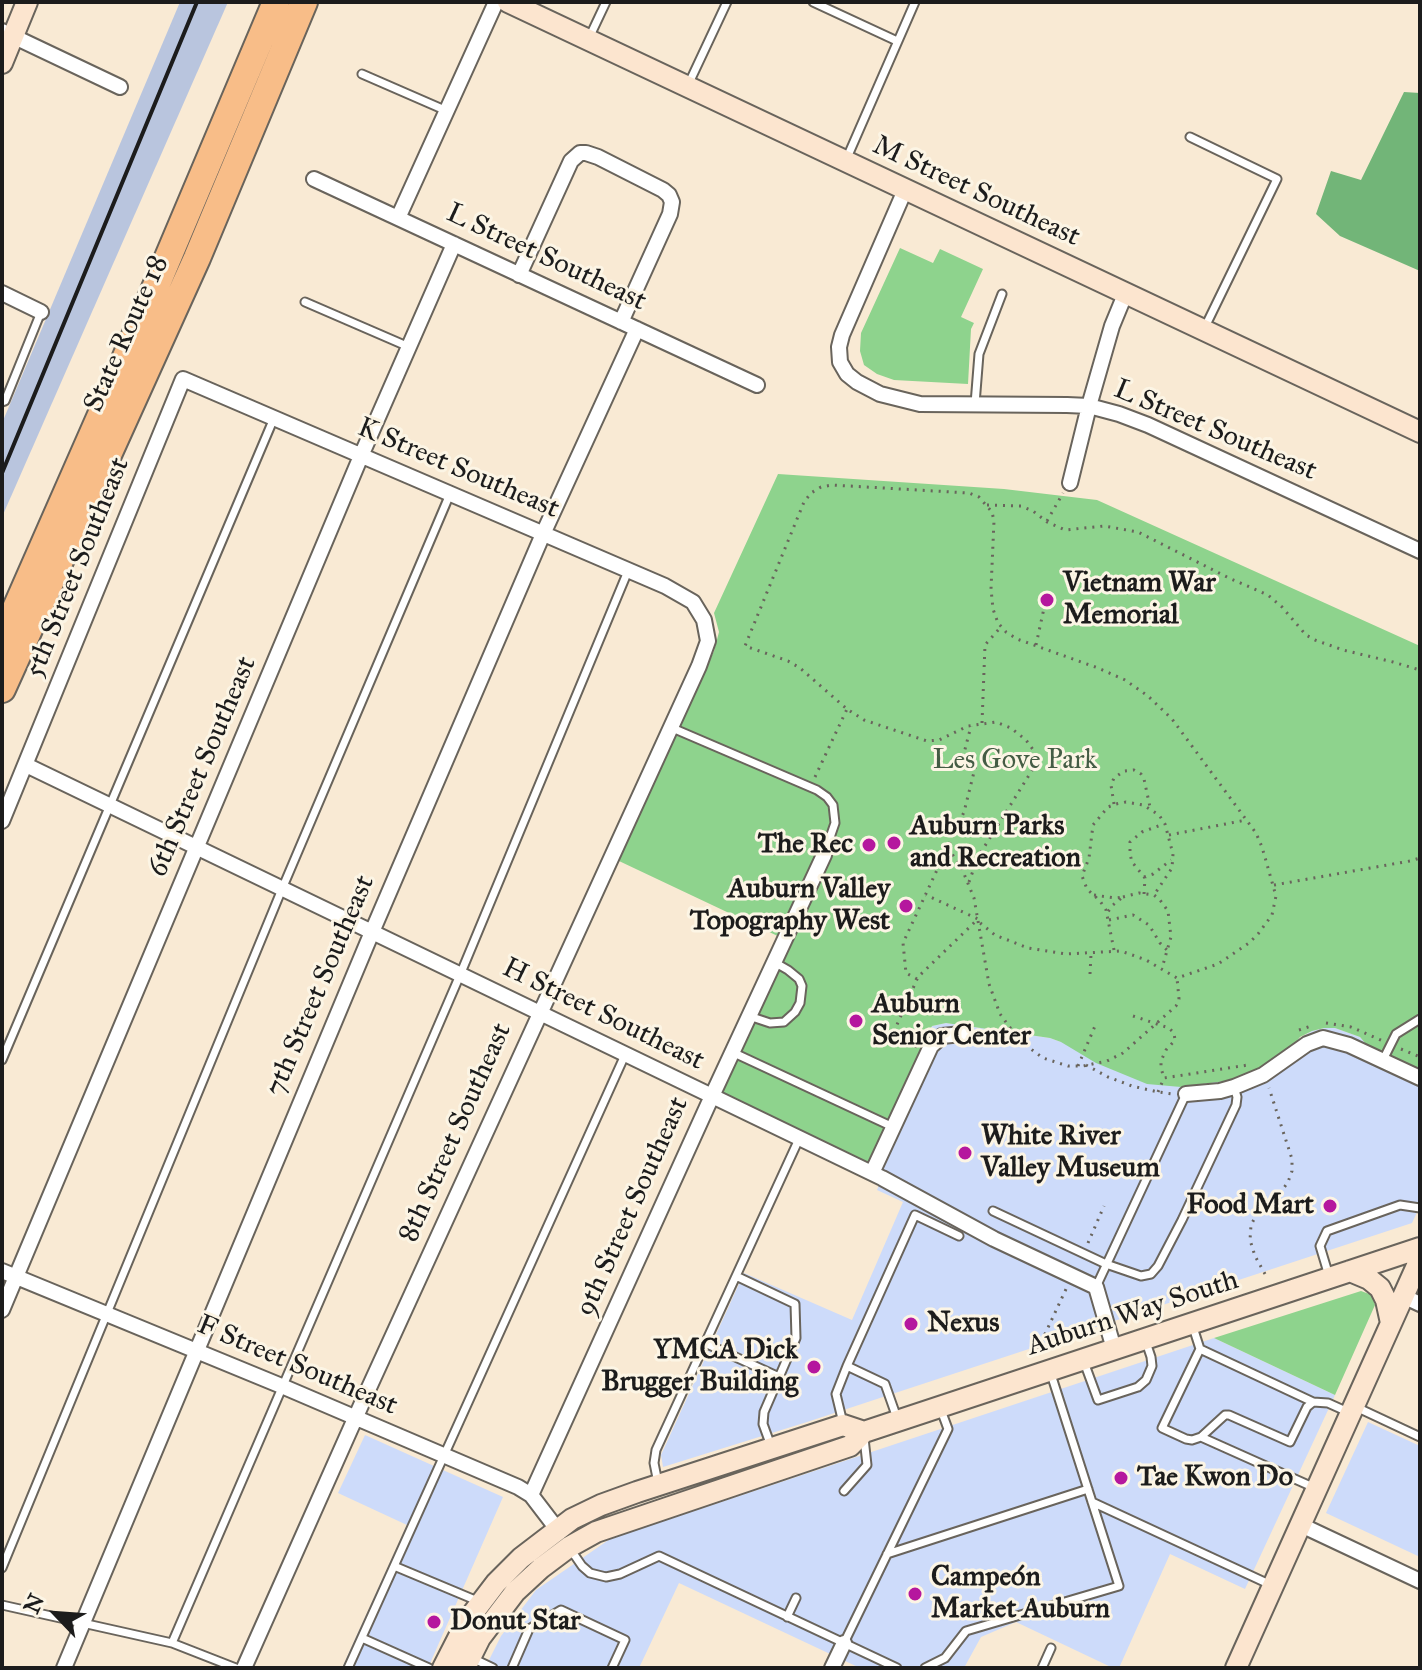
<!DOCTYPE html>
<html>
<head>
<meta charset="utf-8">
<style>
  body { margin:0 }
  #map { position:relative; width:1422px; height:1670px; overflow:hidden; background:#f9ead4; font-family:"IM FELL Great Primer",serif }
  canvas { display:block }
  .frame { position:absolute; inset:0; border:4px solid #1c1c1c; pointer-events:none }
  .north { position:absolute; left:16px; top:1574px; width:80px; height:80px; -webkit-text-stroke:6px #fcf5e5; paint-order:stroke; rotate:295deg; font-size:22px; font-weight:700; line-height:32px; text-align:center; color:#1c1c1c }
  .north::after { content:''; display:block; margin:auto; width:28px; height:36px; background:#1c1c1c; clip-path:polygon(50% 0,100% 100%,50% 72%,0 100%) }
</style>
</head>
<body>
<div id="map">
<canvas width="1422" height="1670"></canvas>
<div class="frame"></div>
<div class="north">N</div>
</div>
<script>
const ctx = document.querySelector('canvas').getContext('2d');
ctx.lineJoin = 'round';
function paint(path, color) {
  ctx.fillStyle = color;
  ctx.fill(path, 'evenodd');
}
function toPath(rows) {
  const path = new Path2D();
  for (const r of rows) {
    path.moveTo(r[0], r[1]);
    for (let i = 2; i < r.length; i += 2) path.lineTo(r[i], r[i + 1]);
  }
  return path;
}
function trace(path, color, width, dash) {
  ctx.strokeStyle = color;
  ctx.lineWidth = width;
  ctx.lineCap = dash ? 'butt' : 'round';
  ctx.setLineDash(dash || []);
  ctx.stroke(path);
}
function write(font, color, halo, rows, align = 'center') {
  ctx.font = font + ' "IM FELL Great Primer",serif';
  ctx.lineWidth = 6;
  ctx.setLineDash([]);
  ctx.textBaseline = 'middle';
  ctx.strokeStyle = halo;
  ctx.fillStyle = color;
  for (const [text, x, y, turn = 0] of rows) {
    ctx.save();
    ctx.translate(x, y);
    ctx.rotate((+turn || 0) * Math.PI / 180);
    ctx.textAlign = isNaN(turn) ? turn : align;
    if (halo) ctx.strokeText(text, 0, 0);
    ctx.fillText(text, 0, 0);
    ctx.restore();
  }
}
const built = toPath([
  [946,1023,1050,1038,1061,1042,1295,1041,1312,1031,1324,1028,1335,1028,1360,1037,1371,1050,1402,1064,1420,1068,1420,1206,1412,1223,807,1422,663,1467,661,1455,744,1273,852,1320,903,1202,877,1190,882,1178,864,1170,932,1026],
  [1214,1338,1335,1395,1245,1589,1170,1554,1119,1668,1113,1668,1016,1622,981,1637,964,1668,860,1668,679,1583,639,1668,485,1668,501,1636,536,1590,610,1539],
  [1368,1422,1420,1446,1420,1557,1326,1513],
  [365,1435,503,1497,428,1668,342,1668,407,1525,338,1493]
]);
const industrial = toPath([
  [180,2,228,2,2,517,2,423]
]);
const green = toPath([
  [900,248,933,263,940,249,983,269,961,317,974,323,971,329,968,384,894,380,877,374,864,365,860,351,861,333],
  [778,474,1004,489,1097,500,1420,646,1420,1068,1402,1064,1371,1050,1360,1037,1335,1028,1324,1028,1312,1031,1300,1037,1288,1052,1249,1075,1233,1080,1181,1087,1147,1084,1096,1063,1061,1042,1050,1038,946,1023,932,1026,864,1170,712,1096,784,939,619,861,714,651,719,632,714,613],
  [1361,1291,1372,1295,1375,1305,1335,1395,1214,1338]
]);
const forest = toPath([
  [1404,92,1420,93,1420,271,1340,236,1316,214,1331,171,1361,180]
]);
const path = toPath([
  [987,505,1021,506,1033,511,1047,522,1065,530,1104,526,1138,532,1229,578,1268,595,1282,607,1306,635,1315,640,1343,650,1393,662,1420,670],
  [1047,521,1063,493],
  [1036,645,1046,599],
  [982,723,985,645,1000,628],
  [963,757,971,726],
  [815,777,847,709],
  [1114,804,1111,785,1114,778,1124,771,1134,770,1141,774,1144,779,1150,807],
  [1169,835,1246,820],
  [948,848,962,869,974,898,989,984,1000,1014,1020,1041,1043,1058,1068,1066,1083,1066,1107,1061,1123,1053,1176,1006,1179,999,1177,978],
  [1144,877,1153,874,1171,860],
  [969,882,978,857,1036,764,1034,751,1026,740,1011,728,996,722,968,726,939,740,927,741,864,720,847,709,800,668,788,661,745,646,804,502,811,493,821,487,832,485,969,493,979,497,992,512,994,521,991,589,993,609,998,623,1006,632,1017,639,1098,668,1125,680,1148,696,1172,719,1256,833,1262,847,1276,896,1272,915,1258,934,1249,943,1218,964,1177,978,1146,960,1121,951,1066,954,1028,948,995,935,979,922],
  [1274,885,1410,861,1420,858],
  [1144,894,1145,878,1132,862,1130,854,1130,842,1142,832,1164,824],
  [1094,895,1115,898,1123,897,1113,905,1107,913],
  [1123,897,1139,893,1154,895,1160,900,1168,911,1171,937,1162,968],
  [1109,920,1133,915,1149,925,1160,943,1167,950],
  [1114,950,1106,910,1100,901,1087,889,1082,876,1089,858,1093,825,1108,807,1116,804,1126,802,1143,805,1159,815,1165,824,1173,854,1172,868,1154,895],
  [1090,974,1091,954],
  [917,979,906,973,903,943,964,812,976,764],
  [1133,1016,1169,1028,1174,1033,1175,1040,1166,1050,1161,1061,1161,1068,1164,1078],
  [1326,1023,1351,1027,1383,1041],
  [1299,1030,1314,1025],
  [977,1035,1018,1041],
  [917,1047,892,1036,918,977,978,919,926,895],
  [1401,1049,1420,1057],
  [1086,1065,1108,1077,1132,1086,1158,1092,1173,1094],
  [1078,1066,1095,1026],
  [1158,1092,1164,1078,1248,1065],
  [1088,1243,1104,1206],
  [1265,1274,1255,1256,1250,1240,1251,1225,1257,1214,1265,1204,1281,1192,1288,1182,1292,1171,1292,1159,1269,1088],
  [1038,1349,1067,1287]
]);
const lane = toPath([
  [813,2,897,41],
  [589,38,606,2],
  [362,74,447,111],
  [689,83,727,2],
  [1190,137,1277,179,1205,327],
  [846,160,915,2],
  [305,302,409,347],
  [2,402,5,401,41,312],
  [975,404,979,354,1002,294],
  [670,727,817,790,827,797,833,805,835,823,824,855],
  [749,1016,770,1023,784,1022,795,1012,800,1003,802,986,799,979,788,970,774,962],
  [732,1052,893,1127],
  [2,1060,274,418],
  [1383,1060,1396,1034,1420,1019],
  [993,1211,1106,1264,1141,1276,1151,1274,1158,1266,1182,1220,1236,1105,1237,1097,1234,1087],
  [736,1276,795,1304,796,1338,764,1412,763,1424,771,1446],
  [1329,1276,1320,1246,1327,1231,1400,1205,1420,1208],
  [1096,1287,1186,1094],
  [1192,1324,1200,1349,1162,1428,1186,1439,1192,1440,1201,1437,1315,1488],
  [705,1343,779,1377],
  [1200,1349,1313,1402,1328,1403,1348,1412],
  [1084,1362,1098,1400,1138,1387,1146,1380,1152,1366,1151,1357,1145,1339],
  [847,1366,885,1384,897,1418],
  [1356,1407,1420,1437],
  [843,1423,836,1394,847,1366,915,1215,959,1236],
  [1201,1437,1225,1415,1229,1415,1290,1442,1307,1407,1313,1402],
  [658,1483,654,1463,656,1450,799,1139],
  [844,1491,867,1465,864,1438],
  [1092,1502,1271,1585],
  [571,1550,582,1566,590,1573,606,1577,620,1574,659,1556,897,1668],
  [887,1554,1088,1489],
  [394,1566,480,1602],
  [2,1568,282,889,450,494],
  [2,1605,172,1643,236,1668],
  [787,1617,796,1598],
  [362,1638,429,1668],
  [172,1643,460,975,628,571],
  [844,1643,948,1429,941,1410],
  [472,1658,493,1668],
  [348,1668,625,1055],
  [512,1668,529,1629,561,1610,625,1640,612,1668],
  [925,1668,945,1658,966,1631,1119,1586,1050,1371],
  [1042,1668,1051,1648]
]);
const street = toPath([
  [2,31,120,87],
  [314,179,757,385],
  [905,190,842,335,839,347,840,362,847,374,857,382,880,394,920,404,1067,405,1089,406,1119,414,1148,425,1420,551],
  [398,218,496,2],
  [519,275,571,161,580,153,586,153,598,157,663,190,669,195,672,202,670,214,621,322],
  [2,293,41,312],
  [1070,483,1089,406,1112,326,1126,292],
  [26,765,882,1178,994,1239,1096,1287,1114,1349],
  [2,821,183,379,665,586,693,602,704,620,708,641,699,666,362,1403,244,1668],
  [1186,1094,1220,1091,1234,1087,1263,1075,1307,1044,1323,1038,1349,1045,1420,1078],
  [872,1173,931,1046,942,1036,962,1034],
  [2,1271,284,1387,518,1487,531,1495,557,1529],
  [1403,1296,1420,1304],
  [2,1310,361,456,454,244],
  [531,1495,712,1096,824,855],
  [1301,1525,1420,1581],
  [64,1668,372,932,543,534,637,329],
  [832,1668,844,1643]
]);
const secondary = toPath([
  [508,2,1420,432],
  [2,63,27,2],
  [1350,1271,1369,1279,1380,1288,1386,1300,1391,1323],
  [443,1668,467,1621,496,1583,521,1558,572,1519,601,1505,637,1492,843,1425,864,1432],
  [465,1668,480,1638,515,1592,541,1568,569,1547,596,1532,850,1446,864,1432,1420,1248],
  [1236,1668,1420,1259]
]);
const highway = toPath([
  [2,640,112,390,276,2],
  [2,689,197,258,304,2]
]);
const rail = toPath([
  [2,473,197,2]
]);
const markers = [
  [1047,600,8,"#b5179e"],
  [894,843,8,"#b5179e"],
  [869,845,8,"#b5179e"],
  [906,906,8,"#b5179e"],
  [856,1021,8,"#b5179e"],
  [965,1153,8,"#b5179e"],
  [1330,1206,8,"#b5179e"],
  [911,1324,8,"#b5179e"],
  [814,1367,8,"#b5179e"],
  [1121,1478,8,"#b5179e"],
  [915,1594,8,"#b5179e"],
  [434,1622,8,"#b5179e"]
];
const streetNames = [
  ["M Street Southeast",976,192,25],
  ["L Street Southeast",546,258,25],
  ["State Route 18",127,334,-66],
  ["L Street Southeast",1215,431,23],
  ["K Street Southeast",458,469,23],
  ["5th Street Southeast",78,568,-68],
  ["6th Street Southeast",203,767,-67],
  ["7th Street Southeast",321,986,-67],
  ["H Street Southeast",603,1015,26],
  ["8th Street Southeast",456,1133,-66],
  ["9th Street Southeast",633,1207,-66],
  ["Auburn Way South",1133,1314,-18],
  ["F Street Southeast",297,1366,23]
];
const poiNames = [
  ["Vietnam War",1063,584],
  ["Memorial",1063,616],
  ["Auburn Parks",910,827],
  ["and Recreation",910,859],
  ["The Rec",853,845,"right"],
  ["Auburn Valley",890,890,"right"],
  ["Topography West",890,922,"right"],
  ["Auburn",872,1005],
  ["Senior Center",872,1037],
  ["White River",981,1137],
  ["Valley Museum",981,1169],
  ["Food Mart",1314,1206,"right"],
  ["Nexus",927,1324],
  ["YMCA Dick",798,1351,"right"],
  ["Brugger Building",798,1383,"right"],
  ["Tae Kwon Do",1137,1478],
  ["Campeón",931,1578],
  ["Market Auburn",931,1610],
  ["Donut Star",450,1622]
];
const parkNames = [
  ["Les Gove Park",1015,761]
];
paint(built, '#cddbfa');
paint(industrial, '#b9c5de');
paint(green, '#8ed38d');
paint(forest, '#72b578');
trace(lane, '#69645c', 11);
trace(street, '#69645c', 18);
trace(secondary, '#69645c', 24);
trace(highway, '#69645c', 30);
trace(path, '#69645c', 3, [2, 6]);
trace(lane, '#fff', 7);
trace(street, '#fff', 14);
trace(secondary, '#fce5cf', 20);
trace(highway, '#f8bd88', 26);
trace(rail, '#1c1c1c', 4);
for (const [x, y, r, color] of markers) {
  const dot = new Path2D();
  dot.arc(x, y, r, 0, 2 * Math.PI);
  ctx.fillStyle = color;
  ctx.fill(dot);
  trace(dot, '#fcf5e5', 3);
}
write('28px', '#1c1c1c', '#fcf5e5', streetNames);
write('bold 28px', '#1c1c1c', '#fcf5e5', poiNames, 'left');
write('28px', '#445c44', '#fcf5e5', parkNames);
</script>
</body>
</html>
